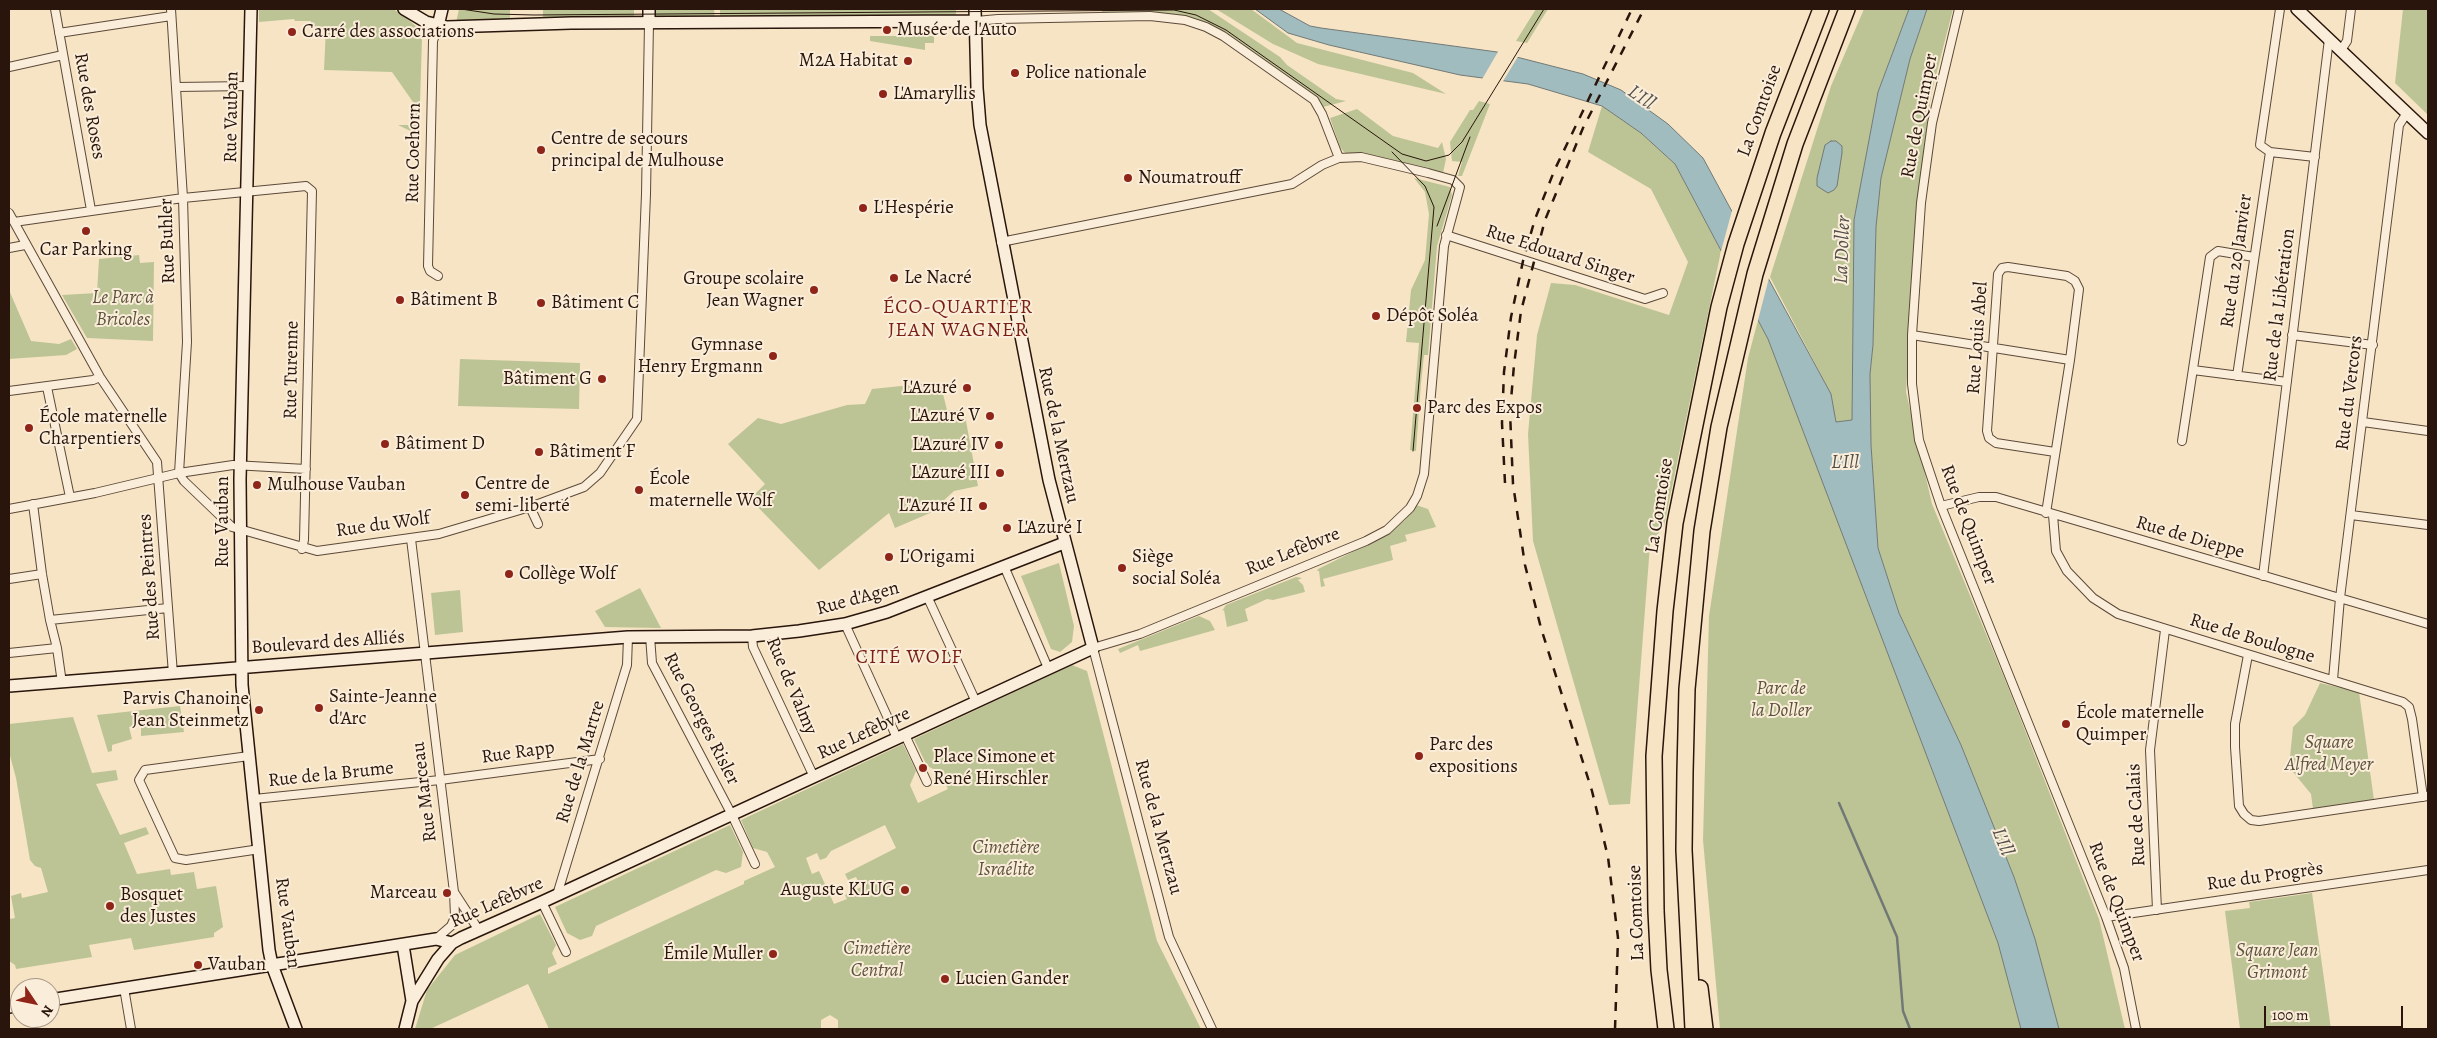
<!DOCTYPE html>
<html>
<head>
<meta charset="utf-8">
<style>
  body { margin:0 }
  #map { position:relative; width:2437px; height:1038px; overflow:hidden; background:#f7e4c4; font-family:Alegreya,serif }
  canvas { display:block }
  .frame { position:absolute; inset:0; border:10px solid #29150b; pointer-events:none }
  .north { position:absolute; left:10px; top:978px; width:50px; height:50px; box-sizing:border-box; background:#faedd9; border:1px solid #a69787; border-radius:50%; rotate:124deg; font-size:14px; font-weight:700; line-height:20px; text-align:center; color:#29150b }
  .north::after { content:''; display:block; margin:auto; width:18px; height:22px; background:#8f2418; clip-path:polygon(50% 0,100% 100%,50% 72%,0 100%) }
  .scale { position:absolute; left:2264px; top:1006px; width:139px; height:22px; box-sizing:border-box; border:2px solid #29150b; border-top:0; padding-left:6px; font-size:15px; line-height:18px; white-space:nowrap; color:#29150b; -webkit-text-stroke:4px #faedd9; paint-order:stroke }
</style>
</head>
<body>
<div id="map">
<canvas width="2437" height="1038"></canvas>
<div class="frame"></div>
<div class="north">N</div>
<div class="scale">100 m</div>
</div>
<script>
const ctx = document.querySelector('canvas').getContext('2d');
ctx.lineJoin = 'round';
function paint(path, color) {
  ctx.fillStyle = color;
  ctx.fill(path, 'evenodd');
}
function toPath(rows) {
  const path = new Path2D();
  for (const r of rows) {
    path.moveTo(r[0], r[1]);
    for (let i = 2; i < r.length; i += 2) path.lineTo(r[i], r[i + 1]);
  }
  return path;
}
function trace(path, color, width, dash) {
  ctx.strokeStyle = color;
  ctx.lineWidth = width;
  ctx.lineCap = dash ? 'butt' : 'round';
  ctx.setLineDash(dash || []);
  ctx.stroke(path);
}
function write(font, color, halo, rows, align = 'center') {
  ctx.font = font + ' Alegreya,serif';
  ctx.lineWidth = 4;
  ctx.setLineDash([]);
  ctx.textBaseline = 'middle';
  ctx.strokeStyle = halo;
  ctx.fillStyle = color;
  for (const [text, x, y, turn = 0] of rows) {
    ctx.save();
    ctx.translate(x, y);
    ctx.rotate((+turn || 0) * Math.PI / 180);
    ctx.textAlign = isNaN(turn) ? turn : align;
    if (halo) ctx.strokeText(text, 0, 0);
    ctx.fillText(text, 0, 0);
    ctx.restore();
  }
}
const green = toPath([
  [259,9,393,9,403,15,419,29,422,39,419,135,398,125,412,125,413,102,392,72,324,70,326,27,311,26,311,21,295,21,294,19,259,22],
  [459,9,510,9,510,22,456,23],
  [543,9,634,9,634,20,543,19],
  [655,9,714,9,715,19,655,18],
  [720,9,956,9,956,16,720,19],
  [1102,9,1208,9,1280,57,1287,65,1336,99,1346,101,1323,107,1315,97,1201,22,1102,15],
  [1216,9,1251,9,1297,43,1413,73,1446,94,1318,64,1273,44],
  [1536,9,1548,9,1527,43,1516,41],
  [1864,9,1909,9,1878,92,1854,220,1852,420,1836,422,1831,394,1770,277,1831,86],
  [1927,9,1953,9,1931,95,1918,200,1906,392,1932,504,2006,682,2099,919,2125,1029,2059,1029,2035,939,2014,877,1961,745,1899,613,1878,548,1871,445,1870,374,1873,345,1876,227,1881,178,1910,59],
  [2403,9,2428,9,2428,115,2395,83],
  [870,36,934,36,934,43,925,43,925,50,870,41],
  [1479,101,1490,104,1462,176,1458,176,1462,162,1452,161,1450,142,1470,110,1473,110],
  [1602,106,1641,133,1675,164,1721,251,1664,526,1650,545,1630,804,1609,805,1533,541,1528,434,1537,335,1551,283,1575,285,1669,315,1688,262,1651,189,1588,152],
  [1357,109,1393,136,1438,148,1442,142,1446,159,1443,173,1362,153,1347,154,1344,152,1340,147,1330,118],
  [1414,178,1450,187,1452,195,1437,246,1428,355,1424,355,1421,383,1416,451,1410,450,1419,343,1406,342,1411,290,1425,260,1429,214,1425,192],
  [139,255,140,263,154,262,153,341,87,338,62,295,97,293,99,259],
  [9,290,31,341,59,344,71,339,77,349,66,355,9,359],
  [1758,320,1768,339,1998,943,2021,1029,1720,1029,1703,840,1709,616,1748,358],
  [460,359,580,363,579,409,458,406],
  [940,382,947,410,964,410,978,486,954,491,930,513,895,528,889,513,819,570,750,499,765,484,728,444,758,418,781,424,847,405,865,404,872,389],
  [1416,505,1428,509,1436,527,1405,535,1407,541,1390,546,1393,560,1323,579,1325,586,1321,587,1319,571,1317,571,1318,569,1387,535,1405,520],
  [1059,563,1074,626,1072,642,1060,652,1051,649,1021,576],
  [1296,577,1302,578,1298,580,1303,585,1305,592,1273,600,1267,599,1245,609,1248,621,1227,627,1224,610,1222,611,1226,605],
  [640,588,661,628,605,627,595,611],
  [460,590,463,632,435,635,431,593],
  [1199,616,1210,621,1215,630,1140,651,1138,645,1120,653,1118,649],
  [1072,665,1087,671,1157,941,1201,1029,838,1029,838,1020,830,1015,821,1020,821,1029,549,1029,528,984,430,1029,415,1029,427,990,455,955,540,914,556,945,552,953,557,964,548,968,548,974,744,884,744,881,775,867,767,852,753,848,741,820,903,744,916,771,910,785,918,803,948,789,940,772,927,766,914,739],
  [885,825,896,848,845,874,848,880,856,877,861,887,845,895,847,899,834,904,819,871,812,874,806,858,817,853,820,860,826,858,831,851],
  [2320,683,2359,692,2374,800,2313,809,2311,794,2289,767,2293,727,2305,715],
  [180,706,184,732,141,736,141,725,129,727,132,739,112,745,112,751,108,752,97,715],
  [73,717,92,773,116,770,118,780,96,784,120,835,146,827,149,834,124,843,137,874,170,869,171,875,194,872,197,889,216,886,223,927,214,933,214,937,134,950,131,938,89,945,92,957,16,969,15,965,9,961,9,919,15,918,11,896,21,893,22,898,48,892,41,868,35,866,30,860,16,778,9,752,9,724],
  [730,825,743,852,741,867,726,873,716,870,596,926,592,936,580,940,567,933,555,907],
  [2312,893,2331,1029,2240,1029,2225,911,2250,908,2249,902]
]);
const water = toPath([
  [1255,9,1279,9,1310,26,1321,28,1497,52,1583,74,1621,90,1668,124,1703,158,1831,394,1836,422,1852,420,1854,220,1878,92,1909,9,1927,9,1910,59,1881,178,1876,227,1873,345,1870,374,1871,445,1878,548,1899,613,1961,745,2014,877,2035,939,2059,1029,2021,1029,1998,943,1768,339,1675,164,1641,133,1602,106,1528,84,1460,75,1329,45,1288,33,1255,9],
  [1831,141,1836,141,1842,146,1842,153,1837,186,1834,190,1828,193,1817,186,1817,178,1825,145,1831,141]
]);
const pier = toPath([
  [1499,50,1519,55,1502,83,1481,81],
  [1733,207,1770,274,1757,324,1720,255]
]);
const stream = toPath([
  [1839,803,1897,937,1903,1011,1910,1029]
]);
const street = toPath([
  [55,9,91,210],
  [171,9,183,198,187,342,179,473,184,481,232,527,317,551,439,534,530,507,584,487,600,473,637,419,646,194,649,23],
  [1959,9,1932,123,1921,203,1912,335,1912,384,1919,440,1941,506,2106,917,2124,968,2136,1029],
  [976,21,998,19,1150,16,1185,20,1206,27,1223,36,1314,100,1322,114,1339,158],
  [438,26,433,41,428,266,430,271,438,276],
  [59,33,171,16],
  [2341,50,2347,41,2351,9],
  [9,67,63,55],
  [176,87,250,86],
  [2270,152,2315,157],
  [9,213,100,377,157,462,173,674],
  [14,222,183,198,306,186,312,191,304,540,302,549],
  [1446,235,1645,299,1663,293],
  [1001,242,1292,184,1322,165,1339,158,1361,157,1428,173,1453,180,1460,187,1444,246,1424,474,1417,496,1410,508,1387,530,1366,541,1140,634,1093,648,1169,937,1212,1029],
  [9,248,25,245],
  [1912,335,2070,360,2046,513],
  [2292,335,2373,345],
  [2193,370,2287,382],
  [2237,376,2270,152,2260,145,2280,9],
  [47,387,70,497],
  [9,391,93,380,100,377],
  [2363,422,2428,431],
  [2182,441,2210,257,2218,251,2254,257],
  [2055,452,1996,443,1989,438,1987,431,1998,274,2002,268,2008,267,2067,276,2075,281,2079,289,2070,360],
  [33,504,42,574,50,620,57,648,62,683],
  [1941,506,1979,497,1996,497,2428,624],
  [530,507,538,524],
  [9,509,95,493,179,473,233,465,306,469],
  [2053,515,2056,551,2067,571,2093,598,2118,614,2403,702,2409,707,2412,719,2423,797],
  [2351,515,2428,525],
  [411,539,454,892,455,917,451,926,436,939],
  [1004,566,1048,668],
  [2263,576,2329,39],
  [9,579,42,574],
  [927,596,976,702],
  [50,620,168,608],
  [845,624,897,738],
  [650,636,652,663,732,815,755,864],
  [752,636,753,647,814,777],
  [9,653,57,648],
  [2248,655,2235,724,2235,747,2239,806,2244,814,2251,820,2259,821,2428,796],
  [2333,680,2340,598,2399,125,2407,113],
  [905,735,927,782],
  [249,756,145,770,139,780,175,858,186,860,260,849],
  [254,799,440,780,600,759],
  [454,892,478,929],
  [557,895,627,665,628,637],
  [542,902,566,952],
  [2157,910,2150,750,2165,630],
  [2106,917,2428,870],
  [124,988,131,1029]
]);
const secondary = toPath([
  [251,9,240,479,242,685,269,950,272,965,296,1029],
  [404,9,426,22,447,27,571,23,976,21],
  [649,9,649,23],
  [2297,9,2428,133],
  [438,26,442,9],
  [9,686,628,637,752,636,799,631,845,624,887,612,1064,543],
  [403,945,412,1001],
  [50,1000,436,939,452,943],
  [9,1007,20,1005],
  [405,1029,412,1001,438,959,452,943,461,938,542,902,1093,648,1049,480,980,125,977,88,975,9]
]);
const highway = toPath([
  [1700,988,1705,1029],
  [1666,1029,1659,970,1656,911,1654,756,1665,611,1675,523,1719,307,1736,244,1773,133,1821,9],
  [1693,1029,1684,850,1685,772,1687,689,1702,531,1719,427,1755,274,1795,144,1847,9]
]);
const tram = toPath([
  [461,9,494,14,534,15,1174,10,1196,15,1226,30,1402,154,1426,161,1449,155,1462,142,1544,9],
  [1392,152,1425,186,1434,207,1413,451],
  [1437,226,1470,137]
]);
const rail = toPath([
  [1505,483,1502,423,1504,372,1511,317,1523,261,1535,219,1555,169,1632,9],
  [1615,1029,1618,938,1608,857,1592,791,1541,628,1525,565,1513,484,1510,412,1514,365,1521,311,1545,220,1583,128,1644,9]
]);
const markers = [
  [887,30,5,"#8f2418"],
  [292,32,5,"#8f2418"],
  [908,61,5,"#8f2418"],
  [1015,73,5,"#8f2418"],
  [883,94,5,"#8f2418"],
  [541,150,5,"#8f2418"],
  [1128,178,5,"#8f2418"],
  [863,208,5,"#8f2418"],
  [86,231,5,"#8f2418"],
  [894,278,5,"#8f2418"],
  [814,290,5,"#8f2418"],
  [400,300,5,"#8f2418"],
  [541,303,5,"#8f2418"],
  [1376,316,5,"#8f2418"],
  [773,356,5,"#8f2418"],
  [602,379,5,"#8f2418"],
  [967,388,5,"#8f2418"],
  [1417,408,5,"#8f2418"],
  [990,416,5,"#8f2418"],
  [29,428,5,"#8f2418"],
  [385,444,5,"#8f2418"],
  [999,445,5,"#8f2418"],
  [539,452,5,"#8f2418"],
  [1000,473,5,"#8f2418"],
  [257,485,5,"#8f2418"],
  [639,490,5,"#8f2418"],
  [465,495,5,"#8f2418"],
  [983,506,5,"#8f2418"],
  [1007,528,5,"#8f2418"],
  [889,557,5,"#8f2418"],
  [1122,568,5,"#8f2418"],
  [509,574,5,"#8f2418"],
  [319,708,5,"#8f2418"],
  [259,710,5,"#8f2418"],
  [2066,724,5,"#8f2418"],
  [1419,756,5,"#8f2418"],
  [923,768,5,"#8f2418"],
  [905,890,5,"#8f2418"],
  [447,893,5,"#8f2418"],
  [110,906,5,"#8f2418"],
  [773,954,5,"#8f2418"],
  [198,965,5,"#8f2418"],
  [945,979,5,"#8f2418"]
];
const poiNames = [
  ["Musée de l'Auto",897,30],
  ["Carré des associations",302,32],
  ["M2A Habitat",898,61,"right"],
  ["Police nationale",1025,73],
  ["L'Amaryllis",893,94],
  ["Centre de secours",551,139],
  ["principal de Mulhouse",551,161],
  ["Noumatrouff",1138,178],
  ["L'Hespérie",873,208],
  ["Car Parking",86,250,"center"],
  ["Le Nacré",904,278],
  ["Groupe scolaire",804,279,"right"],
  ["Jean Wagner",804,301,"right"],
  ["Bâtiment B",410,300],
  ["Bâtiment C",551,303],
  ["Dépôt Soléa",1386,316],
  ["Gymnase",763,345,"right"],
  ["Henry Ergmann",763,367,"right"],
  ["Bâtiment G",592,379,"right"],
  ["L'Azuré",957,388,"right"],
  ["Parc des Expos",1427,408],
  ["L'Azuré V",980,416,"right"],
  ["École maternelle",39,417],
  ["Charpentiers",39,439],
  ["Bâtiment D",395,444],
  ["L'Azuré IV",989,445,"right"],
  ["Bâtiment F",549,452],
  ["L'Azuré III",990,473,"right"],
  ["École",649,479],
  ["maternelle Wolf",649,501],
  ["Centre de",475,484],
  ["semi-liberté",475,506],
  ["Mulhouse Vauban",267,485],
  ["L\"Azuré II",973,506,"right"],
  ["L'Azuré I",1017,528],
  ["L'Origami",899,557],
  ["Siège",1132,557],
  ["social Soléa",1132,579],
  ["Collège Wolf",519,574],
  ["Sainte-Jeanne",329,697],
  ["d'Arc",329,719],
  ["Parvis Chanoine",249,699,"right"],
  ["Jean Steinmetz",249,721,"right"],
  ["École maternelle",2076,713],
  ["Quimper",2076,735],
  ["Parc des",1429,745],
  ["expositions",1429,767],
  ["Place Simone et",933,757],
  ["René Hirschler",933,779],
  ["Auguste KLUG",895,890,"right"],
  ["Marceau",437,893,"right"],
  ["Bosquet",120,895],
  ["des Justes",120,917],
  ["Émile Muller",763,954,"right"],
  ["Vauban",208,965],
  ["Lucien Gander",955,979]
];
const streetNames = [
  ["Rue des Roses",89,106,80],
  ["La Comtoise",1760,111,-70],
  ["Rue de Quimper",1920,116,-79],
  ["Rue Vauban",232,117,-89],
  ["Rue Coehorn",414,153,-89],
  ["Rue Buhler",168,241,-92],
  ["Rue Edouard Singer",1560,255,18],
  ["Rue du 20 Janvier",2237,261,-82],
  ["Rue de la Libération",2280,305,-83],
  ["Rue Louis Abel",1978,338,-86],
  ["Rue Turenne",292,370,-89],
  ["Rue du Vercors",2350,393,-83],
  ["Rue de la Mertzau",1058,435,78],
  ["La Comtoise",1660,506,-81],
  ["Rue Vauban",223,522,-90],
  ["Rue du Wolf",383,525,-8],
  ["Rue de Quimper",1968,525,69],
  ["Rue de Dieppe",2190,538,16],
  ["Rue Lefèbvre",1293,552,-22],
  ["Rue des Peintres",150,577,-94],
  ["Rue d'Agen",858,599,-15],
  ["Rue de Boulogne",2252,639,17],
  ["Boulevard des Alliés",328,643,-4],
  ["Rue de Valmy",791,686,67],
  ["Rue Georges Risler",701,719,63],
  ["Rue Lefèbvre",864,734,-25],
  ["Rue Rapp",518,753,-8],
  ["Rue de la Martre",581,762,-73],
  ["Rue de la Brume",331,775,-6],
  ["Rue Marceau",425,792,-97],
  ["Rue de Calais",2137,815,-93],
  ["Rue de la Mertzau",1158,827,75],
  ["Rue du Progrès",2265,877,-8],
  ["Rue de Quimper",2116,902,69],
  ["Rue Lefèbvre",497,903,-24],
  ["La Comtoise",1637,913,-92],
  ["Rue Vauban",287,923,82]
];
const parkNames = [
  ["Le Parc à",123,298],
  ["Bricoles",123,320],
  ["Parc de",1781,689],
  ["la Doller",1781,711],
  ["Square",2329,743],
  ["Alfred Meyer",2329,765],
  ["Cimetière",1006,848],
  ["Israélite",1006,870],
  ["Cimetière",877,949],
  ["Central",877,971],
  ["Square Jean",2277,951],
  ["Grimont",2277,973]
];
const waterNames = [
  ["L'Ill",1641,98,35],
  ["La Doller",1843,250,-88],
  ["L'Ill",1845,463],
  ["L'Ill",2002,842,68]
];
const neighbourhoodNames = [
  ["ÉCO-QUARTIER",958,308],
  ["JEAN WAGNER",958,331],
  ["CITÉ WOLF",909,658]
];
paint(green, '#bcc495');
paint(water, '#a1bcbe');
trace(water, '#717976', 1);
paint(pier, '#f7e4c4');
trace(stream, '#717976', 2.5);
trace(street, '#5c4939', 10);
trace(secondary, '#29150b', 14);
trace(highway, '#29150b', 18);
trace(street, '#faedd9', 8);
trace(secondary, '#faedd9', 11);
trace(highway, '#f7e4c4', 15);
trace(tram, '#29150b', 1);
trace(rail, '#29150b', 2.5, [9, 9]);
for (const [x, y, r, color] of markers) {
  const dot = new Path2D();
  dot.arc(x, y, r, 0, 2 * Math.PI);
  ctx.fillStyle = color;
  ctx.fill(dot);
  trace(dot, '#faedd9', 2);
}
write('19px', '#29150b', '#faedd9', poiNames, 'left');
write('19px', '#29150b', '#faedd9', streetNames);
write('italic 19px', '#5c523b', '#faedd9', parkNames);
write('italic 20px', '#534f4a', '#faedd9', waterNames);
ctx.letterSpacing = '1px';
write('20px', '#7a1f14', '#faedd9', neighbourhoodNames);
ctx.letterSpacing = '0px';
</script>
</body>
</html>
